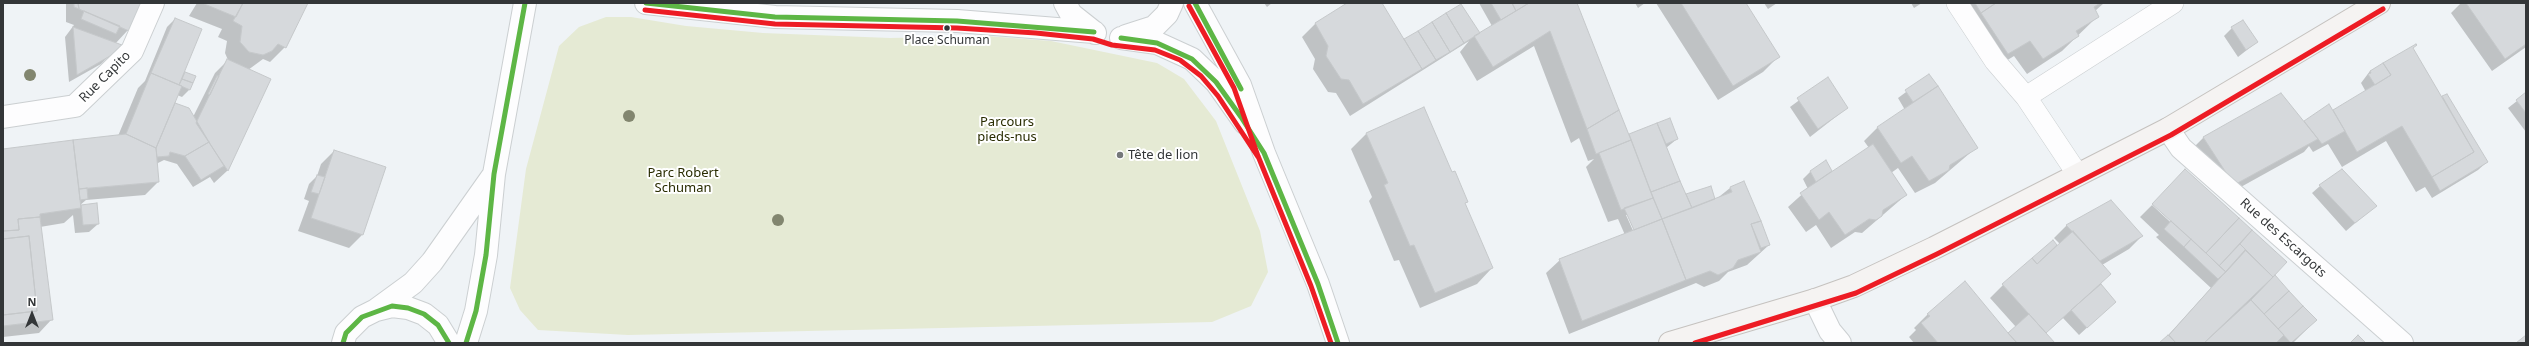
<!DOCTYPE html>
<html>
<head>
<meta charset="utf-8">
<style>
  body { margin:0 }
  #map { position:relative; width:2529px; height:346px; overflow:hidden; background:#eff3f6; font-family:"Noto Sans",sans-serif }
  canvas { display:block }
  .frame { position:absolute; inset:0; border:4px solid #333638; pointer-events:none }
  .north { position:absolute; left:12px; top:294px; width:40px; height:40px; -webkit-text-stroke:3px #fff; paint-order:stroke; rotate:0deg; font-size:11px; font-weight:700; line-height:16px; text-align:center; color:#333638 }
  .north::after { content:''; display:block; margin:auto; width:14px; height:18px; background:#333638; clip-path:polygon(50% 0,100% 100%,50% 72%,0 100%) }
</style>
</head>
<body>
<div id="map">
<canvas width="2529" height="346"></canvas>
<div class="frame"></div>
<div class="north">N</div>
</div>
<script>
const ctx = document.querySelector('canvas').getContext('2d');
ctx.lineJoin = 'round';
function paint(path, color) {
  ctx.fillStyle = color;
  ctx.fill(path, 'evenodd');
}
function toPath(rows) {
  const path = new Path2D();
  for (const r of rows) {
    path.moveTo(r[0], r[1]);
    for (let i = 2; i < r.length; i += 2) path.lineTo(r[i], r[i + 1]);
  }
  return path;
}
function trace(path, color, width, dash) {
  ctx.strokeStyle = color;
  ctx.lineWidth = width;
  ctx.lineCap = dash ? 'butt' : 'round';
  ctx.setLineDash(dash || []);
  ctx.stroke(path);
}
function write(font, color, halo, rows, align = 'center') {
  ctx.font = font + ' "Noto Sans",sans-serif';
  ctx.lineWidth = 4;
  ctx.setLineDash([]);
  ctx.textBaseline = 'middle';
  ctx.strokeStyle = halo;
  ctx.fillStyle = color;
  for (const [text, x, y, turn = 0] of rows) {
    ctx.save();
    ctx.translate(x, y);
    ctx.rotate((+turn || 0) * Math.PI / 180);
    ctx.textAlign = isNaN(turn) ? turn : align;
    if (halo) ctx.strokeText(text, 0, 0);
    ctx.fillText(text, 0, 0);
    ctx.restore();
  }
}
const green = toPath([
  [606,17,631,17,686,26,763,33,890,38,986,36,1051,41,1157,63,1184,79,1216,121,1260,231,1268,272,1251,306,1212,322,628,335,538,330,520,310,510,288,526,169,559,46,579,27]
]);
const shadow = toPath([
  [66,3,140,3,128,30,115,44,112,53,101,64,69,82,65,37,74,25,66,22],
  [197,3,307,3,285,47,270,62,263,59,248,70,269,80,227,171,214,183,210,177,193,187,177,164,164,160,156,164,158,182,145,195,86,200,79,206,96,204,98,224,89,232,75,233,73,215,64,223,40,227,52,319,39,333,3,337,3,150,118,136,138,88,145,81,167,27,175,19,183,73,194,77,190,89,182,97,177,95,172,107,175,104,193,117,215,73,228,60,225,53,227,41,218,37,222,29,189,16],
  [1264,3,1272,3,1267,7],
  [1349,3,1382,3,1403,41,1461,6,1475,36,1492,26,1479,3,1576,3,1628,136,1657,124,1677,139,1666,148,1686,195,1710,187,1715,200,1730,188,1769,245,1747,265,1728,272,1719,281,1704,287,1696,283,1569,334,1546,273,1560,260,1625,235,1618,219,1608,222,1586,167,1594,159,1588,161,1579,138,1571,143,1534,46,1477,81,1460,52,1469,41,1350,116,1336,93,1328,92,1313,69,1315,59,1302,37,1315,24],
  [1626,215,1629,215,1637,234,1635,235],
  [1635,3,1645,3,1638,8],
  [1656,3,1745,3,1778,57,1763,72,1718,100],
  [1764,3,1777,3,1768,9],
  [1911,3,1922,3,1914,8],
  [1949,3,2104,3,2095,11,2098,16,2062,51,2027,74,2014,56,1993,69],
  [2461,3,2526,3,2526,47,2492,71,2451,13],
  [2232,28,2257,42,2238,57,2224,36],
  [2412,48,2442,98,2446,95,2487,162,2478,170,2432,198,2425,187,2416,192,2386,141,2342,167,2328,144,2313,152,2309,146,2304,152,2221,198,2190,151,2203,138,2281,94,2303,123,2329,106,2333,112,2366,92,2361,83,2370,71],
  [1929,75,1977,147,1935,183,1915,193,1898,168,1891,173,1906,195,1862,233,1855,232,1831,248,1816,225,1806,232,1788,207,1808,189,1803,179,1811,171,1831,171,1826,176,1869,148,1864,141,1878,127,1905,110,1898,98],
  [1828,79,1847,108,1810,137,1790,107],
  [2526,94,2526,132,2508,108],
  [1366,134,1464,203,1492,268,1477,284,1420,308,1399,260,1394,261,1369,201,1372,197,1351,149],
  [334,151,384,168,362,235,349,248,298,231,309,201,304,199,309,184,317,176,321,164],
  [2185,170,2285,262,2273,275,2316,320,2293,343,2161,343,2211,288,2156,237,2159,235,2140,217,2152,205,2208,257],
  [2320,186,2375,206,2346,231,2312,193],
  [2067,225,2142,236,2129,249,2102,265,2100,284,2115,302,2079,335,2063,318,2045,333,2054,343,1914,343,1909,337,1916,330,1914,328,1928,314,1965,283,2008,334,2016,327,1990,298,2003,285,2060,244,2054,238]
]);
const building = toPath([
  [74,3,78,3,79,9,74,7,74,3],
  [78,3,141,3,129,31,79,9,78,3],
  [202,3,243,3,236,17,202,3],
  [243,3,308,3,286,48,278,44,272,51,263,55,249,52,240,42,242,26,233,21,243,3],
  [1347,3,1382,3,1422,69,1363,104,1349,80,1341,79,1326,56,1328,46,1315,23,1347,3],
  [1491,3,1512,3,1516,11,1501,20,1491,3],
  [1512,3,1529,3,1516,11,1512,3],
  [1529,3,1577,3,1619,110,1587,129,1550,31,1493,67,1474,36,1529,3],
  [1681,3,1746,3,1780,57,1733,86,1681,3],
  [1975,3,1996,3,1981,13,1975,3],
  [1996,3,2100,3,2094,7,2099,17,2076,31,2079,36,2043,59,2030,41,2008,54,1981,13,1996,3],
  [2466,3,2526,3,2526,44,2505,59,2466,3],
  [1461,4,1480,33,1464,43,1446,13,1461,4],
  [84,11,120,26,116,34,81,19,84,11],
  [1446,13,1464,43,1450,52,1432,22,1446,13],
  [175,18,202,29,179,85,151,73,175,18],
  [2243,20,2258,42,2246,50,2231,27,2243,20],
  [1432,22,1450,52,1436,60,1418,31,1432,22],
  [73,27,122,45,110,56,77,75,73,27],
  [1418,31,1436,60,1422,69,1404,39,1418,31],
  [2416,44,2417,45,2413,48,2474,152,2432,177,2402,126,2357,152,2333,110,2391,75,2383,63,2416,44],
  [227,59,271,79,228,171,196,123,227,59],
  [2383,63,2391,75,2375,85,2368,74,2371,73,2370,71,2383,63],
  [185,72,196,76,193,83,182,79,185,72],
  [151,73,182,86,156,148,126,134,151,73],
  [1929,74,1938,86,1913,102,1905,90,1929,74],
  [217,76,219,76,210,95,208,94,217,76],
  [1828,77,1848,108,1818,129,1797,98,1828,77],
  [182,79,193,83,190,90,179,85,182,79],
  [1938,86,1978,148,1950,165,1949,170,1929,181,1912,156,1901,163,1877,127,1938,86],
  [2526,92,2526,113,2516,100,2526,92],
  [2281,93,2318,139,2234,185,2203,137,2281,93],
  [2447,94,2488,162,2440,191,2432,177,2474,152,2442,96,2447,94],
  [175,103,189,108,209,142,185,156,170,152,169,156,157,157,156,148,175,103],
  [2329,104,2345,131,2322,144,2304,121,2329,104],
  [1424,107,1452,172,1455,171,1468,202,1465,203,1493,268,1435,293,1414,245,1410,246,1384,185,1388,183,1366,133,1424,107],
  [1619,110,1631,140,1596,154,1587,129,1619,110],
  [1670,118,1678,139,1666,144,1657,123,1670,118],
  [1657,123,1680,181,1651,192,1629,134,1657,123],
  [126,134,156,148,159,182,79,189,73,140,126,134],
  [73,140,81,208,40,214,40,217,18,219,19,230,3,231,3,149,73,140],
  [1631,140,1653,198,1621,210,1599,153,1631,140],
  [209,142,224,166,201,180,185,156,209,142],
  [1873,144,1907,195,1883,210,1882,216,1876,220,1869,219,1845,235,1829,212,1819,220,1800,193,1873,144],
  [334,150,386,167,363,235,311,218,334,150],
  [1826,160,1832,171,1816,182,1810,171,1826,160],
  [2185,169,2239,218,2206,253,2152,204,2185,169],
  [2342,169,2377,206,2355,223,2319,185,2342,169],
  [317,175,325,177,319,194,311,192,317,175],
  [1680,181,1692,208,1662,219,1651,192,1680,181],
  [1744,181,1761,221,1751,224,1761,252,1738,260,1733,268,1718,275,1710,271,1686,280,1662,219,1732,192,1730,187,1744,181],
  [1711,186,1715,199,1692,208,1686,194,1711,186],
  [87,188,88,199,80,200,79,189,87,188],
  [1653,198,1662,219,1634,230,1624,208,1653,198],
  [2111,200,2143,236,2100,261,2066,225,2111,200],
  [97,203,99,224,83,225,81,205,97,203],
  [40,217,53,320,3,326,3,315,37,311,29,236,3,239,3,231,19,230,18,219,40,217],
  [2239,218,2252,230,2219,266,2206,253,2239,218],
  [1662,219,1686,280,1582,321,1559,259,1662,219],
  [1761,221,1770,245,1761,248,1751,224,1761,221],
  [2171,221,2191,239,2184,247,2164,229,2171,221],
  [2252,230,2287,262,2273,277,2240,244,2252,230],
  [2073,231,2111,274,2046,333,2002,284,2032,258,2037,264,2073,231],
  [29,236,37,311,3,315,3,239,29,236],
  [2191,239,2226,272,2218,279,2184,247,2191,239],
  [2053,240,2057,245,2037,264,2032,258,2053,240],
  [2240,244,2246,250,2226,272,2219,266,2240,244],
  [2245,250,2273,277,2204,343,2176,343,2169,335,2245,250],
  [2275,275,2289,291,2264,314,2251,300,2275,275],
  [1965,281,2008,333,2017,343,1938,343,1921,323,1930,316,1927,314,1965,281],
  [2101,284,2116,302,2087,328,2071,310,2101,284],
  [2289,291,2303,306,2278,329,2264,314,2289,291],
  [2251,300,2284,335,2276,343,2204,343,2251,300],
  [2303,306,2317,320,2291,343,2278,329,2303,306],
  [2029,314,2046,333,2055,343,2017,343,2008,333,2029,314],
  [2168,335,2176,343,2159,343,2168,335],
  [2358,335,2366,343,2350,343,2358,335],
  [2526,335,2526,343,2516,343,2526,335]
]);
const service = toPath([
  [1957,3,1995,61,2026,97,2078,175],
  [2026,97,2173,3]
]);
const minor = toPath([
  [3,117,75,106,132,51,153,3],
  [2168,129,2181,148,2402,343],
  [1815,300,1830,331,1840,343],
  [376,310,413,283,432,262,492,177],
  [343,343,346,333,362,317,376,310,392,306,408,308,424,314,438,325,449,343],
  [466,343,476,311,486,255,494,174,525,3]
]);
const tertiary = toPath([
  [646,3,775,17,957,21,1094,32],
  [1065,3,1071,14,1095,33],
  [1195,3,1240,85,1264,153,1318,284,1338,343],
  [1126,36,1154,27,1167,14,1172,3],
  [1121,38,1157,43,1192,59,1216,82,1245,123]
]);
const primary = toPath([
  [1670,343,1815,300,1854,286,1934,248,2168,129,2379,3]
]);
const bus1 = toPath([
  [646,3,775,17,957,21,1094,32],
  [1195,3,1241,89],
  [1121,38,1157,43,1192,59,1216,82,1241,117,1264,153,1318,284,1338,343],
  [343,343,346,333,362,317,392,306,408,308,424,314,438,325,449,343],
  [466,343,476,311,486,255,494,174,525,3]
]);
const bus2 = toPath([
  [1189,6,1234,88,1258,156,1311,286,1331,343],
  [645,10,775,24,957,28,1036,33,1093,39,1112,45,1155,50,1180,60,1201,76,1218,96,1258,157],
  [1695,343,1856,293,1937,254,2171,135,2383,9]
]);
const trees = [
  [30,75],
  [629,116],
  [778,220]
];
const markers = [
  [947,28,3.5,"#333638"],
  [1120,155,4,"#75787a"]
];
const busNames = [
  ["Place Schuman",947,41]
];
const streetNames = [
  ["Rue Capito",105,77,-45],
  ["Rue des Escargots",2283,238,42]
];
const parkNames = [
  ["Parcours",1007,122],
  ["pieds-nus",1007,137],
  ["Parc Robert",683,173],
  ["Schuman",683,188]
];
const poiNames = [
  ["Tête de lion",1128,155]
];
paint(green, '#e5ead4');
paint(shadow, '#0003');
paint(building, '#d6d9dc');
trace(building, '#c5c8ca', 1);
trace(service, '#cbcfd1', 22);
trace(minor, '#cbcfd1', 24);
trace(tertiary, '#cbcfd1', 24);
trace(primary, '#c5c2bf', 24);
trace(service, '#fdfdfe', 21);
trace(minor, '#fdfdfe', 22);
trace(tertiary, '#fdfdfe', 22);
trace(primary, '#f5f3f2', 22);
trace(bus1, '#5db645', 5);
trace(bus2, '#ed1c24', 5);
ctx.fillStyle = '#82866f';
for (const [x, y] of trees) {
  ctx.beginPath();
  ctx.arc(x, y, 6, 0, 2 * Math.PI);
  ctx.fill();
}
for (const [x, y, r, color] of markers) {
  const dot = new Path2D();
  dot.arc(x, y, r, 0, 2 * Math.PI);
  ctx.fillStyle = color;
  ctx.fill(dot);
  trace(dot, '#fff', 1.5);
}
write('12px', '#333638', '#fff', busNames);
write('13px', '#333638', '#fff', streetNames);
write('13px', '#292c00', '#fff', parkNames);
write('13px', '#333638', '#fff', poiNames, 'left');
</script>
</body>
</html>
